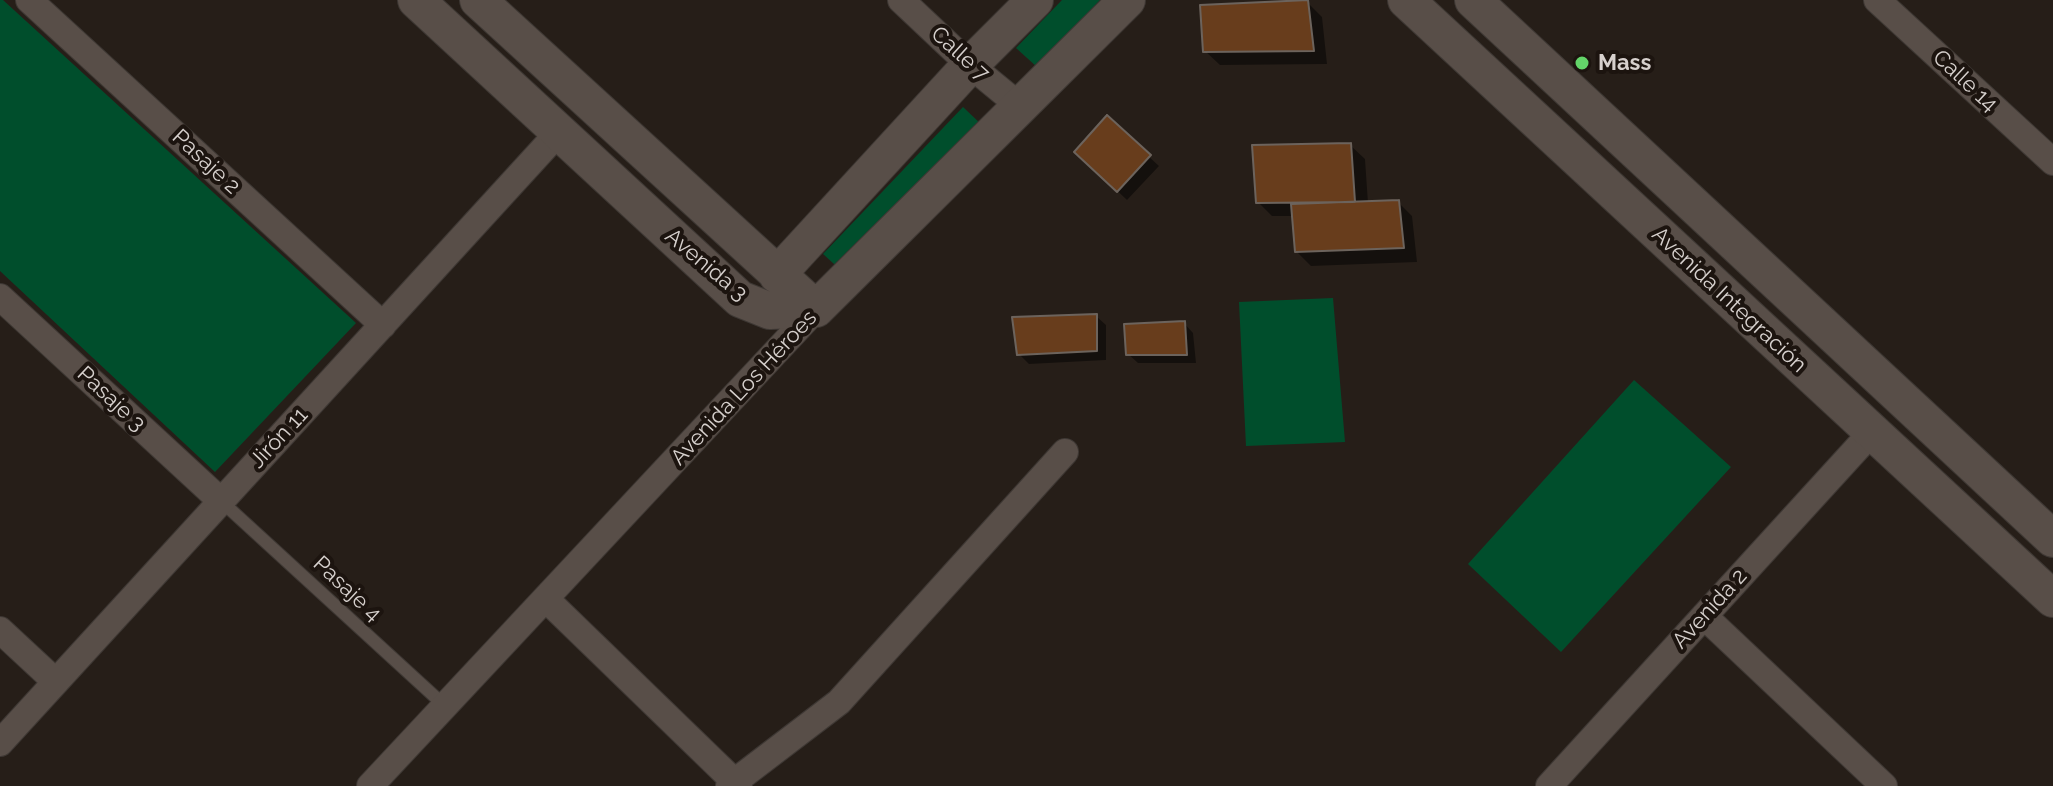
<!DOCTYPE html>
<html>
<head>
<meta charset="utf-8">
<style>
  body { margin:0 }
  canvas { display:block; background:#261e18 }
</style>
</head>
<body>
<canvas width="2053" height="786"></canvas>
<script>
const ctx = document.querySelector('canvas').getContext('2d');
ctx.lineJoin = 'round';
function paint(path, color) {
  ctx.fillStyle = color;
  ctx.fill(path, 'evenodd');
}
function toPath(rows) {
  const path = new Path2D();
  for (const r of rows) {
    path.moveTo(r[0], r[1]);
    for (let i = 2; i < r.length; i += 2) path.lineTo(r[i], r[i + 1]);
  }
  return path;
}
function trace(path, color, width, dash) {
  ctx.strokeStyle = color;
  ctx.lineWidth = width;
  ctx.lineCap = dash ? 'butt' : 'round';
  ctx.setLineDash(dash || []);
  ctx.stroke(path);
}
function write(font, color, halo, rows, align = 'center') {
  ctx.font = font + ' Raleway,sans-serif';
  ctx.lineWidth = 8;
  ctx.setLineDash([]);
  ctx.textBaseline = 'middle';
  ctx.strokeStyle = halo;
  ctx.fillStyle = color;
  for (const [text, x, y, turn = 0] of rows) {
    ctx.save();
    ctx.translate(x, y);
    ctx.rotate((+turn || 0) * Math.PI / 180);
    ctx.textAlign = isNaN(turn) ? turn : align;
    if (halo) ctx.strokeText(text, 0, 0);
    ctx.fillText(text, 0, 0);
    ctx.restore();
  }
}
const green = toPath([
  [0,0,3,0,356,323,215,472,0,271],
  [1062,0,1100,0,1037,67,1016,48],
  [963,107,983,126,844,273,823,254],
  [1333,298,1345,442,1246,446,1239,302],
  [1634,380,1731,467,1561,652,1468,564]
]);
const shadow = toPath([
  [1307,2,1322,17,1327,64,1220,65,1205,51],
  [1107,118,1159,166,1127,200,1076,152],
  [1350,145,1365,159,1368,203,1398,202,1412,216,1417,262,1311,266,1297,252,1294,216,1272,216,1258,202],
  [1096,316,1106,325,1106,360,1029,364,1019,354],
  [1184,323,1193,333,1196,363,1138,363,1128,354]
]);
const building = toPath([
  [1308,0,1314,51,1203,52,1200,5,1308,0],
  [1107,115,1151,155,1117,192,1074,152,1107,115],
  [1351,143,1355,202,1256,203,1252,145,1351,143],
  [1399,200,1404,248,1295,252,1291,204,1399,200],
  [1097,314,1097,351,1017,355,1012,317,1097,314],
  [1185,321,1187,355,1126,355,1124,324,1185,321]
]);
const service = toPath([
  [221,501,445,706]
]);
const minor = toPath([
  [29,0,383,325],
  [901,0,970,65,1021,107],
  [1877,0,2053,162],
  [0,297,221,501],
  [547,600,739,786],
  [1704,616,1884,786],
  [0,630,56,682],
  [0,743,558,133],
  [370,786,816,309],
  [729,786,839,702,1065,452],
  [1549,786,1872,432]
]);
const secondary = toPath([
  [416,0,740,299,770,311,816,309],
  [478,0,816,309],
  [1406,0,2053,599],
  [1473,0,2053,539],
  [777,275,970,65,1035,0],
  [816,309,1127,0]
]);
const markers = [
  [1582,63,8,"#63d469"]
];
const streetNames = [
  ["Calle 7",960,54,42],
  ["Calle 14",1965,81,43],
  ["Pasaje 2",206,162,43],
  ["Avenida 3",706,265,40],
  ["Avenida Integración",1729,300,43],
  ["Avenida Los Héroes",744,388,-47],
  ["Pasaje 3",111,399,43],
  ["Jirón 11",279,438,-47],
  ["Pasaje 4",347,589,43],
  ["Avenida 2",1710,609,-48]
];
const poiNames = [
  ["Mass",1598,63]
];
paint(green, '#004e2c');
paint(shadow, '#0007');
paint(building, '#683d1c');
trace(building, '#6c635c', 2);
trace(service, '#3e3834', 14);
trace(minor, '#3e3834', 28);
trace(secondary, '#3e3834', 38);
trace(service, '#584e48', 12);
trace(minor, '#584e48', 26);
trace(secondary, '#584e48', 36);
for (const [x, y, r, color] of markers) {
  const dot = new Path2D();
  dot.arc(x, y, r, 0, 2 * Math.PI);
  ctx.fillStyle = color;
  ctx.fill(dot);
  trace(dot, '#1c140f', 3);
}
write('22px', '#d6d0cd', '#1c140f', streetNames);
write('bold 22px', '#d6d0cd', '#1c140f', poiNames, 'left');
</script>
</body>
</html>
